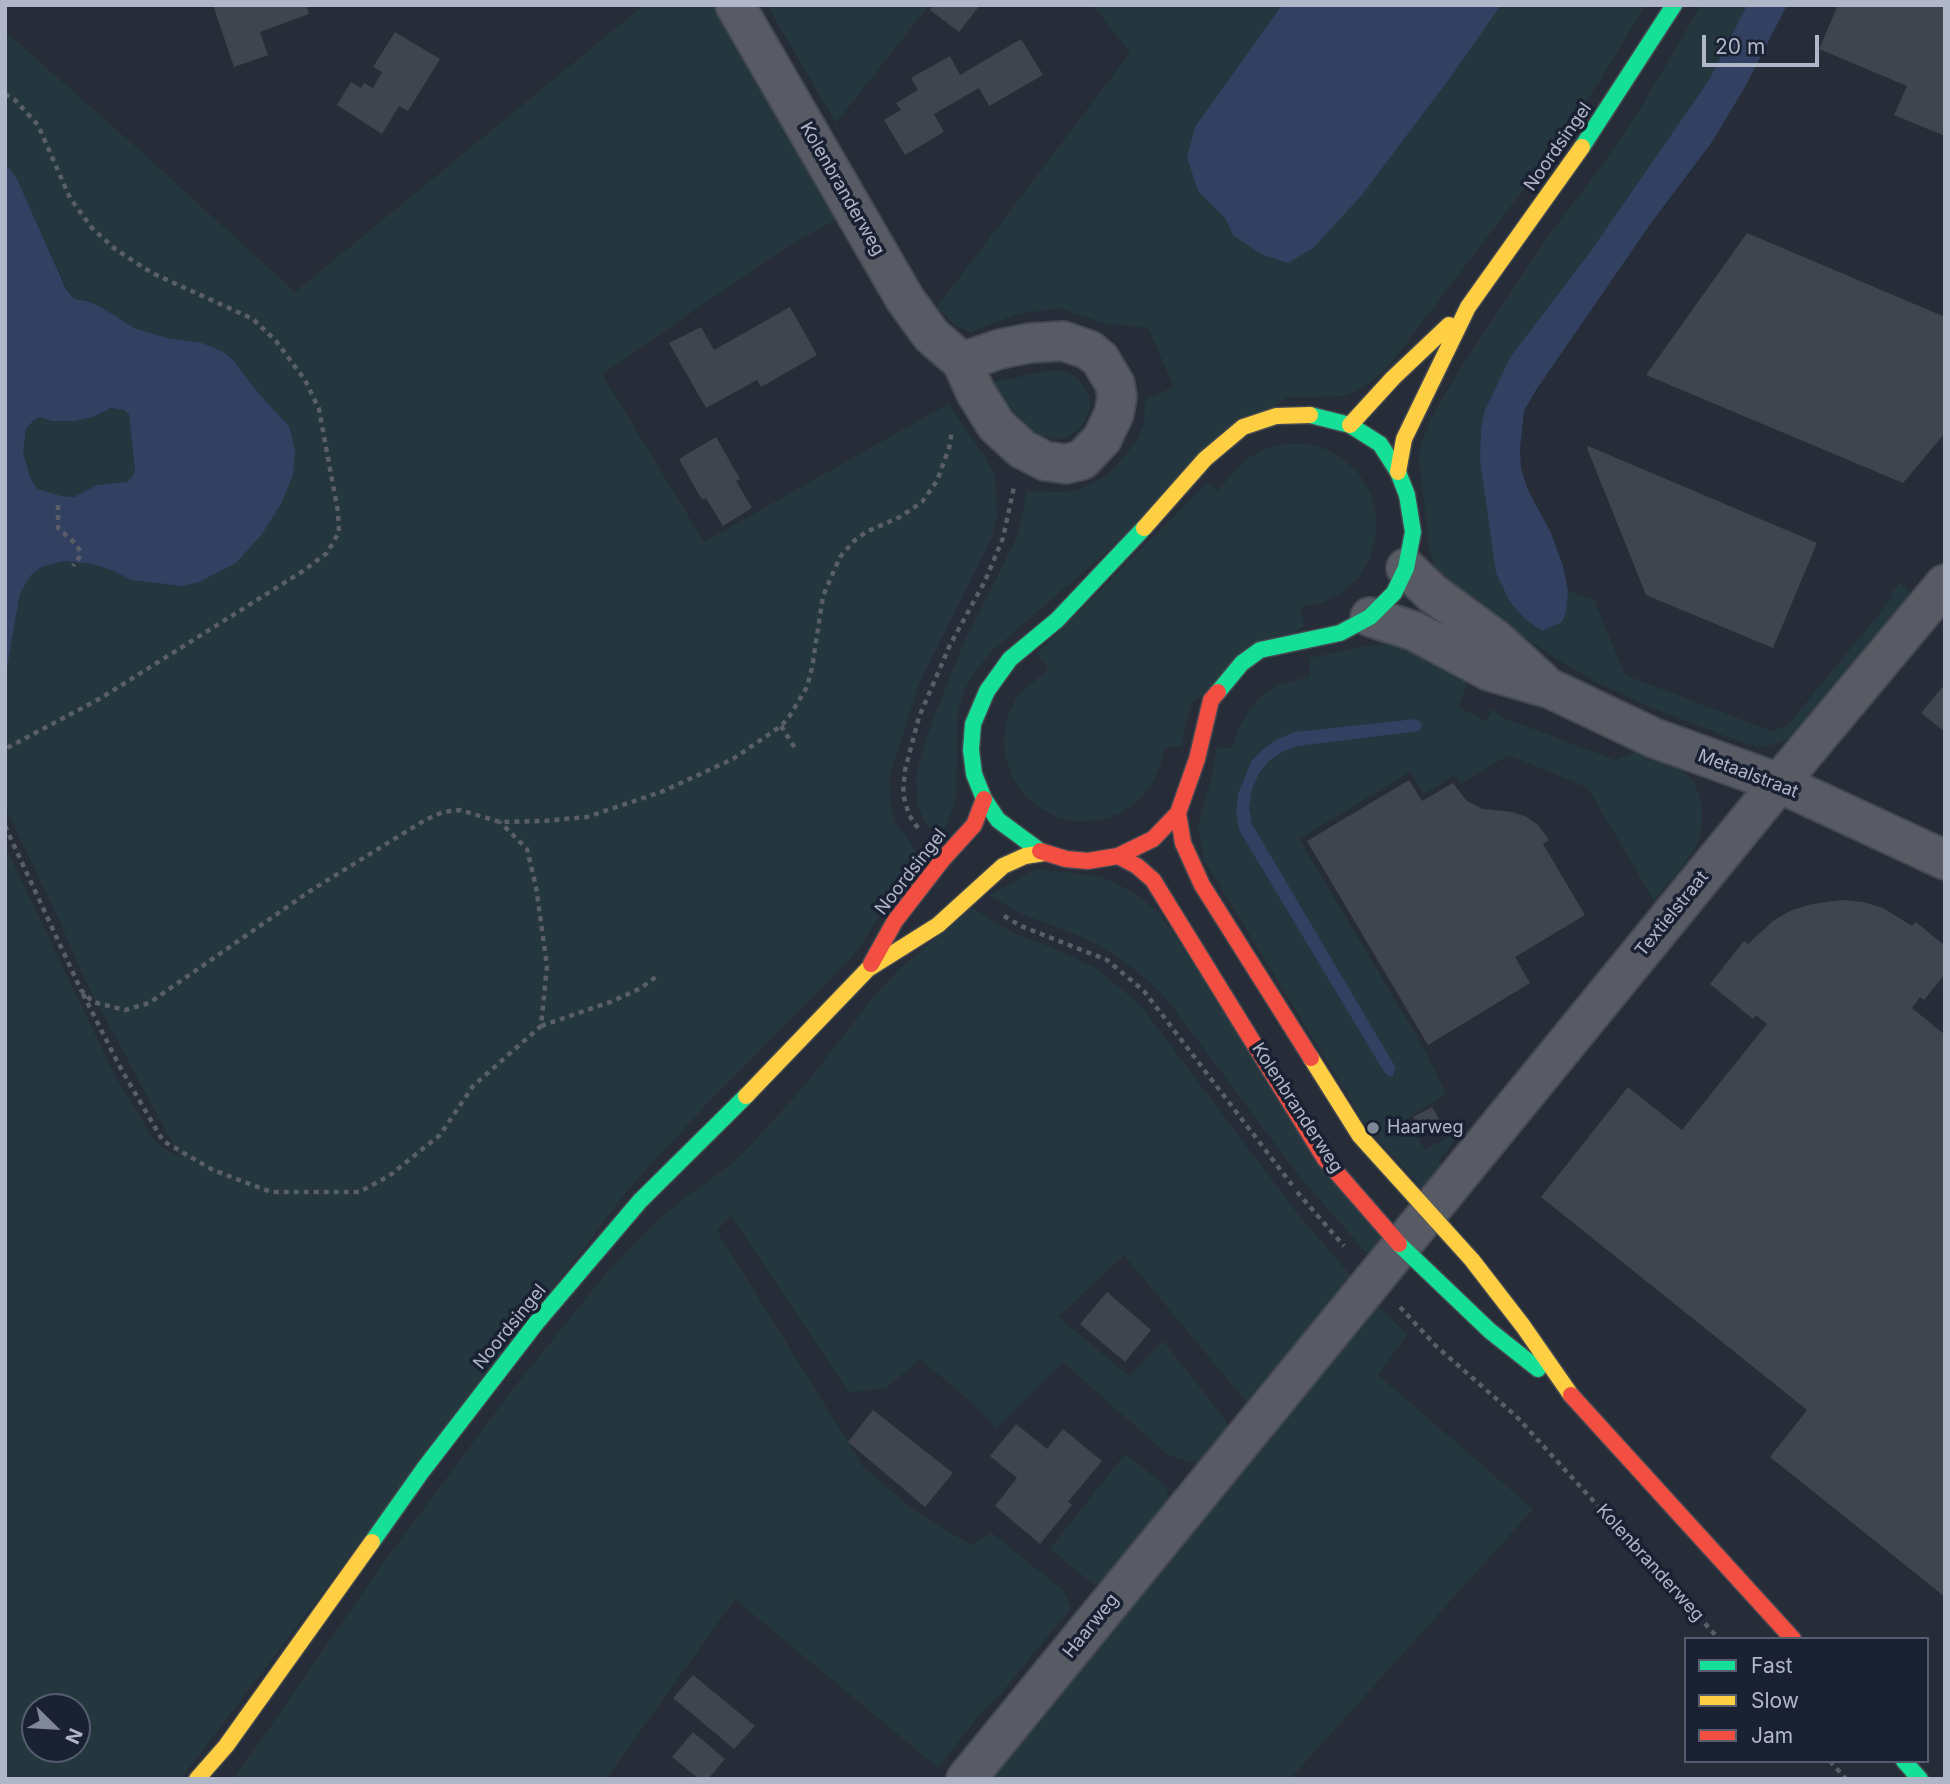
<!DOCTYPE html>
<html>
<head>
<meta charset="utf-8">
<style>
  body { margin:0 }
  #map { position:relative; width:1950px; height:1784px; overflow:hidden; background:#272d38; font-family:Inter,sans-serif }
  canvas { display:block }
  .frame { position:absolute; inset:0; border:7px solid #b0b7c9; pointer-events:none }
  .legend { position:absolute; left:1684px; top:1637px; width:245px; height:126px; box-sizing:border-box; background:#1a2132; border:2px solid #565d6e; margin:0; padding:9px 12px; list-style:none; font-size:21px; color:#b0b7c9 }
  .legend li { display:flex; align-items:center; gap:14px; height:35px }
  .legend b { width:35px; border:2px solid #565d6e }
  .north { position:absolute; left:21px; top:1693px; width:70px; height:70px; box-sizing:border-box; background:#1a2132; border:2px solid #565d6e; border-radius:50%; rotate:114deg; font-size:19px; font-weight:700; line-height:28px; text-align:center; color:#b0b7c9 }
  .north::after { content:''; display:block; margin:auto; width:24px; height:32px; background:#808796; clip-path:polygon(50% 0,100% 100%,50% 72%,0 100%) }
  .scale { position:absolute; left:1702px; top:35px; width:117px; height:32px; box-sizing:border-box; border:4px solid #b0b7c9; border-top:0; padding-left:9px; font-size:21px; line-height:24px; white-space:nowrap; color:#b0b7c9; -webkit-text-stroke:5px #1a2132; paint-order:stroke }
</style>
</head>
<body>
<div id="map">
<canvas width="1950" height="1784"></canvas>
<div class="frame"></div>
<ul class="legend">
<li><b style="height:9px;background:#16e098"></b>Fast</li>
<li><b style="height:9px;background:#ffcf43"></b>Slow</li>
<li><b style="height:9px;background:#f24e42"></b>Jam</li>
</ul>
<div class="north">N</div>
<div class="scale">20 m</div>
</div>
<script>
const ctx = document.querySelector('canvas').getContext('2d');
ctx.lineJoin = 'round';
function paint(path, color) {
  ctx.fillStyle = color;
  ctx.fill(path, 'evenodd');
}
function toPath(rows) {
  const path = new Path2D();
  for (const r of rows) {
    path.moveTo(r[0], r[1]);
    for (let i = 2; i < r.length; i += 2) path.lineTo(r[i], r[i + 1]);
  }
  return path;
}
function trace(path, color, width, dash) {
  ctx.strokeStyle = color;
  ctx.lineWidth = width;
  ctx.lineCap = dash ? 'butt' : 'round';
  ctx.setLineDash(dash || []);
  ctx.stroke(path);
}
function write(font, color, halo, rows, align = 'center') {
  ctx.font = font + ' Inter,sans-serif';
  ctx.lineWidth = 7;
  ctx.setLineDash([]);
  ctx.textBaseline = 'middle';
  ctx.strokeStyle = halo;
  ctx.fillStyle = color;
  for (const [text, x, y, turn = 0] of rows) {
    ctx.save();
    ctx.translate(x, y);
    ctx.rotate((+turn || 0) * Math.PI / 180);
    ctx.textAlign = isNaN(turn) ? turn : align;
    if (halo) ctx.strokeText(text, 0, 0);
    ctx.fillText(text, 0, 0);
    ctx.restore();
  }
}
const green = toPath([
  [644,5,713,5,835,220,785,248,602,374,704,542,948,404,986,458,995,477,997,518,991,539,919,683,889,779,890,802,894,821,921,857,904,876,861,946,846,963,707,1104,630,1187,181,1779,5,1779,5,846,114,1074,155,1142,181,1159,88,986,55,911,5,807,5,679,20,593,31,575,42,567,64,561,93,564,114,571,131,580,181,586,289,425,259,394,234,361,222,351,202,343,167,338,134,328,87,301,74,299,70,295,17,179,5,163,5,31,136,147,295,292],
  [35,1707,77,1707,77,1749,35,1749],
  [767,5,929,5,836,123],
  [1093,5,1282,5,1195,127,1198,191,1225,218,1233,235,1361,196,1450,78,1501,5,1645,5,1601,79,1549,156,1388,367,1366,386,1345,396,1285,398,992,651,976,670,964,691,958,711,956,796,947,825,940,838,937,838,925,822,918,806,916,778,919,764,932,722,964,642,1016,539,1023,515,1026,491,1062,492,1078,490,1109,474,1136,442,1144,423,1145,400,1174,387,1148,328,1106,324,1060,308,1017,314,972,332,956,327,937,307,1130,53],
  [1701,5,1747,5,1709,80,1588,255,1511,356,1496,573,1510,602,1525,619,1566,612,1568,591,1594,600,1625,675,1771,731,1787,726,1892,598,1892,592,1900,583,1911,593,1793,737,1773,745,1758,746,1744,743,1650,707,1600,684,1555,658,1454,590,1436,568,1430,553,1419,459,1420,447,1431,418,1460,369,1551,232,1595,175,1636,116],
  [1051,370,1064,371,1075,376,1083,385,1089,396,1090,408,1085,421,1077,431,1065,438,1052,439,1039,435,1029,427,991,386,994,382],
  [111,408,124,410,129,414,135,471,133,476,127,482,97,485,74,497,61,496,37,490,30,477,23,452,26,429,33,421,40,416,52,421,75,421,93,417],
  [1285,444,1306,444,1326,449,1344,460,1359,474,1370,492,1376,514,1376,536,1370,558,1359,577,1343,592,1323,602,1301,607,1304,626,1192,702,1185,724,1182,746,1165,748,1160,767,1151,786,1137,802,1119,814,1100,820,1078,822,1058,817,1040,808,1024,795,1012,777,1005,757,1004,736,1008,716,1017,696,1049,669,1037,654,1207,483,1217,491,1246,459,1265,449],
  [1399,644,1469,681,1458,707,1486,721,1493,708,1499,716,1615,760,1642,749,1673,762,1693,781,1699,794,1702,808,1702,825,1698,843,1689,858,1654,901,1588,788,1509,755,1460,784,1455,775,1424,794,1410,772,1299,839,1426,1052,1446,1094,1407,1119,1425,1150,1456,1133,1458,1137,1438,1161,1447,1171,1427,1193,1369,1130,1204,860,1198,825,1211,780,1217,747,1232,748,1238,729,1249,710,1262,695,1277,686,1310,676,1310,658,1368,646],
  [1414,719,1420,721,1297,746,1282,752,1269,761,1259,773,1252,789,1249,807,1252,824,1396,1068,1395,1073,1389,1076,1384,1072,1239,830,1236,812,1238,794,1278,739,1294,732],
  [1037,869,1098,876,1112,881,1139,896,1160,914,1387,1244,1372,1259,1299,1176,1166,998,1150,982,1114,954,1084,938,1020,913,989,895],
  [972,908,1013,933,1053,948,1096,968,1140,1005,1297,1213,1357,1283,1249,1405,1124,1255,1058,1317,1129,1376,1163,1341,1227,1422,1228,1431,1205,1460,1191,1463,1167,1454,1063,1362,997,1428,970,1401,920,1359,885,1389,849,1392,731,1215,717,1231,864,1468,915,1511,971,1545,992,1533,1064,1591,1071,1608,1002,1692,983,1710,938,1768,735,1599,606,1779,234,1779,384,1562,516,1385,609,1270,658,1220,683,1199,729,1166,750,1146,806,1084,871,1000,899,969],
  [1376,1303,1407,1335,1378,1375,1533,1509,1290,1779,983,1779],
  [1125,1454,1166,1486,1171,1507,1100,1585,1091,1582,1050,1549]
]);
const water = toPath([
  [1282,5,1501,5,1450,78,1361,196,1313,248,1288,263,1261,254,1233,235,1225,218,1198,191,1187,157,1195,127],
  [1747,5,1787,5,1745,87,1712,142,1651,223,1536,390,1524,411,1520,449,1521,469,1528,490,1551,533,1563,566,1568,591,1566,612,1562,622,1542,631,1525,619,1510,602,1496,573,1480,459,1481,429,1485,410,1511,356,1588,255,1709,80],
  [5,163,17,179,66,289,74,299,87,301,101,307,134,328,167,338,202,343,222,351,234,361,259,394,289,426,295,451,293,475,281,504,262,534,236,563,199,582,182,586,131,580,114,571,93,564,64,561,42,567,31,575,20,593,5,679],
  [111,408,124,410,129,414,135,471,133,476,127,482,97,485,74,497,61,496,37,489,30,477,23,452,26,429,33,421,40,417,52,421,75,421,93,417],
  [1415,719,1420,721,1422,726,1419,731,1297,746,1282,752,1269,761,1259,773,1252,789,1249,807,1252,824,1396,1068,1393,1076,1389,1076,1384,1072,1239,830,1236,812,1238,794,1251,762,1263,749,1278,739,1294,732]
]);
const building = toPath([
  [213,5,306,5,309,14,260,32,268,55,234,67],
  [933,5,980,5,959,32,930,10],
  [1838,5,1945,5,1945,136,1894,115,1907,86,1819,49],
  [395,32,440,59,408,111,399,106,382,134,337,105,351,82,361,88,364,83,373,88,382,72,373,67],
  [1021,39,1043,75,989,106,979,88,934,114,944,132,905,155,884,120,901,110,896,103,918,90,911,78,950,56,960,75],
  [1747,233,1945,317,1945,433,1903,483,1646,375],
  [790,307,817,355,761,387,757,380,706,408,669,343,701,327,714,350],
  [716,437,740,479,736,481,752,508,723,526,706,498,702,500,679,459],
  [1588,446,1817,543,1773,648,1646,595,1587,448],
  [1945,684,1945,732,1921,713],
  [1409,780,1422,801,1453,783,1467,801,1483,809,1512,812,1527,817,1538,825,1549,840,1543,844,1585,915,1515,957,1530,983,1428,1045,1307,841],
  [1841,900,1863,902,1883,908,1912,926,1916,922,1945,946,1945,974,1924,1000,1920,997,1912,1008,1945,1035,1945,1597,1770,1457,1807,1410,1541,1197,1628,1087,1682,1130,1767,1024,1756,1015,1753,1019,1710,984,1744,941,1748,944,1774,920,1792,910,1812,904],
  [1432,1107,1439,1119,1421,1130,1413,1117],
  [1107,1292,1151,1330,1125,1362,1080,1324],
  [873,1410,953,1473,925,1507,848,1442],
  [1016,1424,1047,1449,1063,1429,1102,1461,1068,1502,1072,1505,1040,1544,995,1506,1017,1478,990,1456],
  [693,1675,755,1726,734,1749,673,1698],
  [693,1732,725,1759,708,1779,699,1779,672,1757]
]);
const path = toPath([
  [5,94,15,100,38,125,70,198,92,228,115,249,152,273,253,319,276,341,305,380,319,409,338,512,339,532,327,553,303,571,101,698,5,749],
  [58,505,58,528,76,544,80,551,79,558,73,566],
  [781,726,795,748],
  [5,826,81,990,93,1002,125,1010,149,1003,310,891,425,820,443,812,460,810,500,822,543,821,587,817,661,792,733,759,781,726,789,717,807,687,812,668,823,596,840,557,854,541,866,532,900,517,922,502,937,481,949,448,952,431],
  [918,828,909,815,903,794,905,770,919,717,950,645,985,581,1003,538,1014,487],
  [1004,916,1021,926,1107,960,1144,991,1292,1185],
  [83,994,120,1067,163,1141,213,1170,271,1192,359,1192,389,1176,440,1135,473,1086,541,1026,547,966,536,887,527,849,500,822],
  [541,1026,613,1001,641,988,657,976],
  [1297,1192,1344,1246],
  [1400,1307,1436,1346,1516,1416,1719,1639],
  [1830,1761,1846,1779]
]);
const street = toPath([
  [735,5,905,299,931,335,962,362,976,393,996,425,1022,449,1045,461,1066,464,1082,460,1102,439,1114,414,1117,397,1115,384,1100,359,1089,350,1063,341,1030,343,1000,349,962,362],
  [1406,568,1432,593,1495,639,1541,681],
  [1370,617,1414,631,1489,671,1551,689,1654,738,1779,783,1945,860],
  [966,1779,1779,783,1945,584]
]);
const fast = toPath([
  [1582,147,1674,5],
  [1218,692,1242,663,1260,650,1340,633,1370,617,1394,593,1406,568,1413,532,1407,495,1398,472,1380,444,1350,425,1310,415],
  [1040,851,998,820,984,799,974,774,971,750,973,724,987,691,1010,659,1057,620,1144,528],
  [1399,1244,1490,1331,1538,1369],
  [372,1542,423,1470,537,1322,640,1201,746,1096],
  [1904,1761,1920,1779]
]);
const slow = toPath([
  [1350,425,1393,378,1449,325],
  [1398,472,1404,439,1468,307,1582,147],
  [1144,528,1205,459,1243,427,1276,416,1310,415],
  [1311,1058,1360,1136,1472,1260,1523,1326,1571,1395],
  [746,1096,868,969,938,925,1003,866,1025,856,1044,853],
  [197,1779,226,1746,372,1542]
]);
const jam = toPath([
  [1178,813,1183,843,1202,885,1311,1058],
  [1040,851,1066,859,1088,861,1118,856,1153,839,1178,813,1197,759,1211,700,1218,692],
  [1118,856,1137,866,1153,880,1325,1159,1399,1244],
  [871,964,895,921,943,859,974,825,984,799],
  [1571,1395,1793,1639]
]);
const markers = [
  [1373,1128,7,"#808796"]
];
const streetNames = [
  ["Noordsingel",1558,147,-55],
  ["Kolenbranderweg",842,189,60],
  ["Metaalstraat",1748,774,21],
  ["Noordsingel",911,872,-52],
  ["Textielstraat",1672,914,-51],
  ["Kolenbranderweg",1297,1108,57],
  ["Noordsingel",510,1327,-51],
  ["Kolenbranderweg",1650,1563,48],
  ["Haarweg",1091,1626,-51]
];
const poiNames = [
  ["Haarweg",1387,1128]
];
paint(green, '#24373e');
paint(water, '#324162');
paint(building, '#3f444e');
trace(street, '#444850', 42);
trace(fast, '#444850', 19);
trace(slow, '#444850', 19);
trace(jam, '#444850', 19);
trace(path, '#595e68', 4.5, [5, 5]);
trace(street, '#585b64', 38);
trace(fast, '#16e098', 16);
trace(slow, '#ffcf43', 16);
trace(jam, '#f24e42', 16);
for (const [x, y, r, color] of markers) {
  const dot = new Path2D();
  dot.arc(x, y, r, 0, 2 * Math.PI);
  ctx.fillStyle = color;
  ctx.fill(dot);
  trace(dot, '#1a2132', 2.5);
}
write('18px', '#b0b7c9', '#1a2132', streetNames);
write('18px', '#b0b7c9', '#1a2132', poiNames, 'left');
</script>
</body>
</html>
